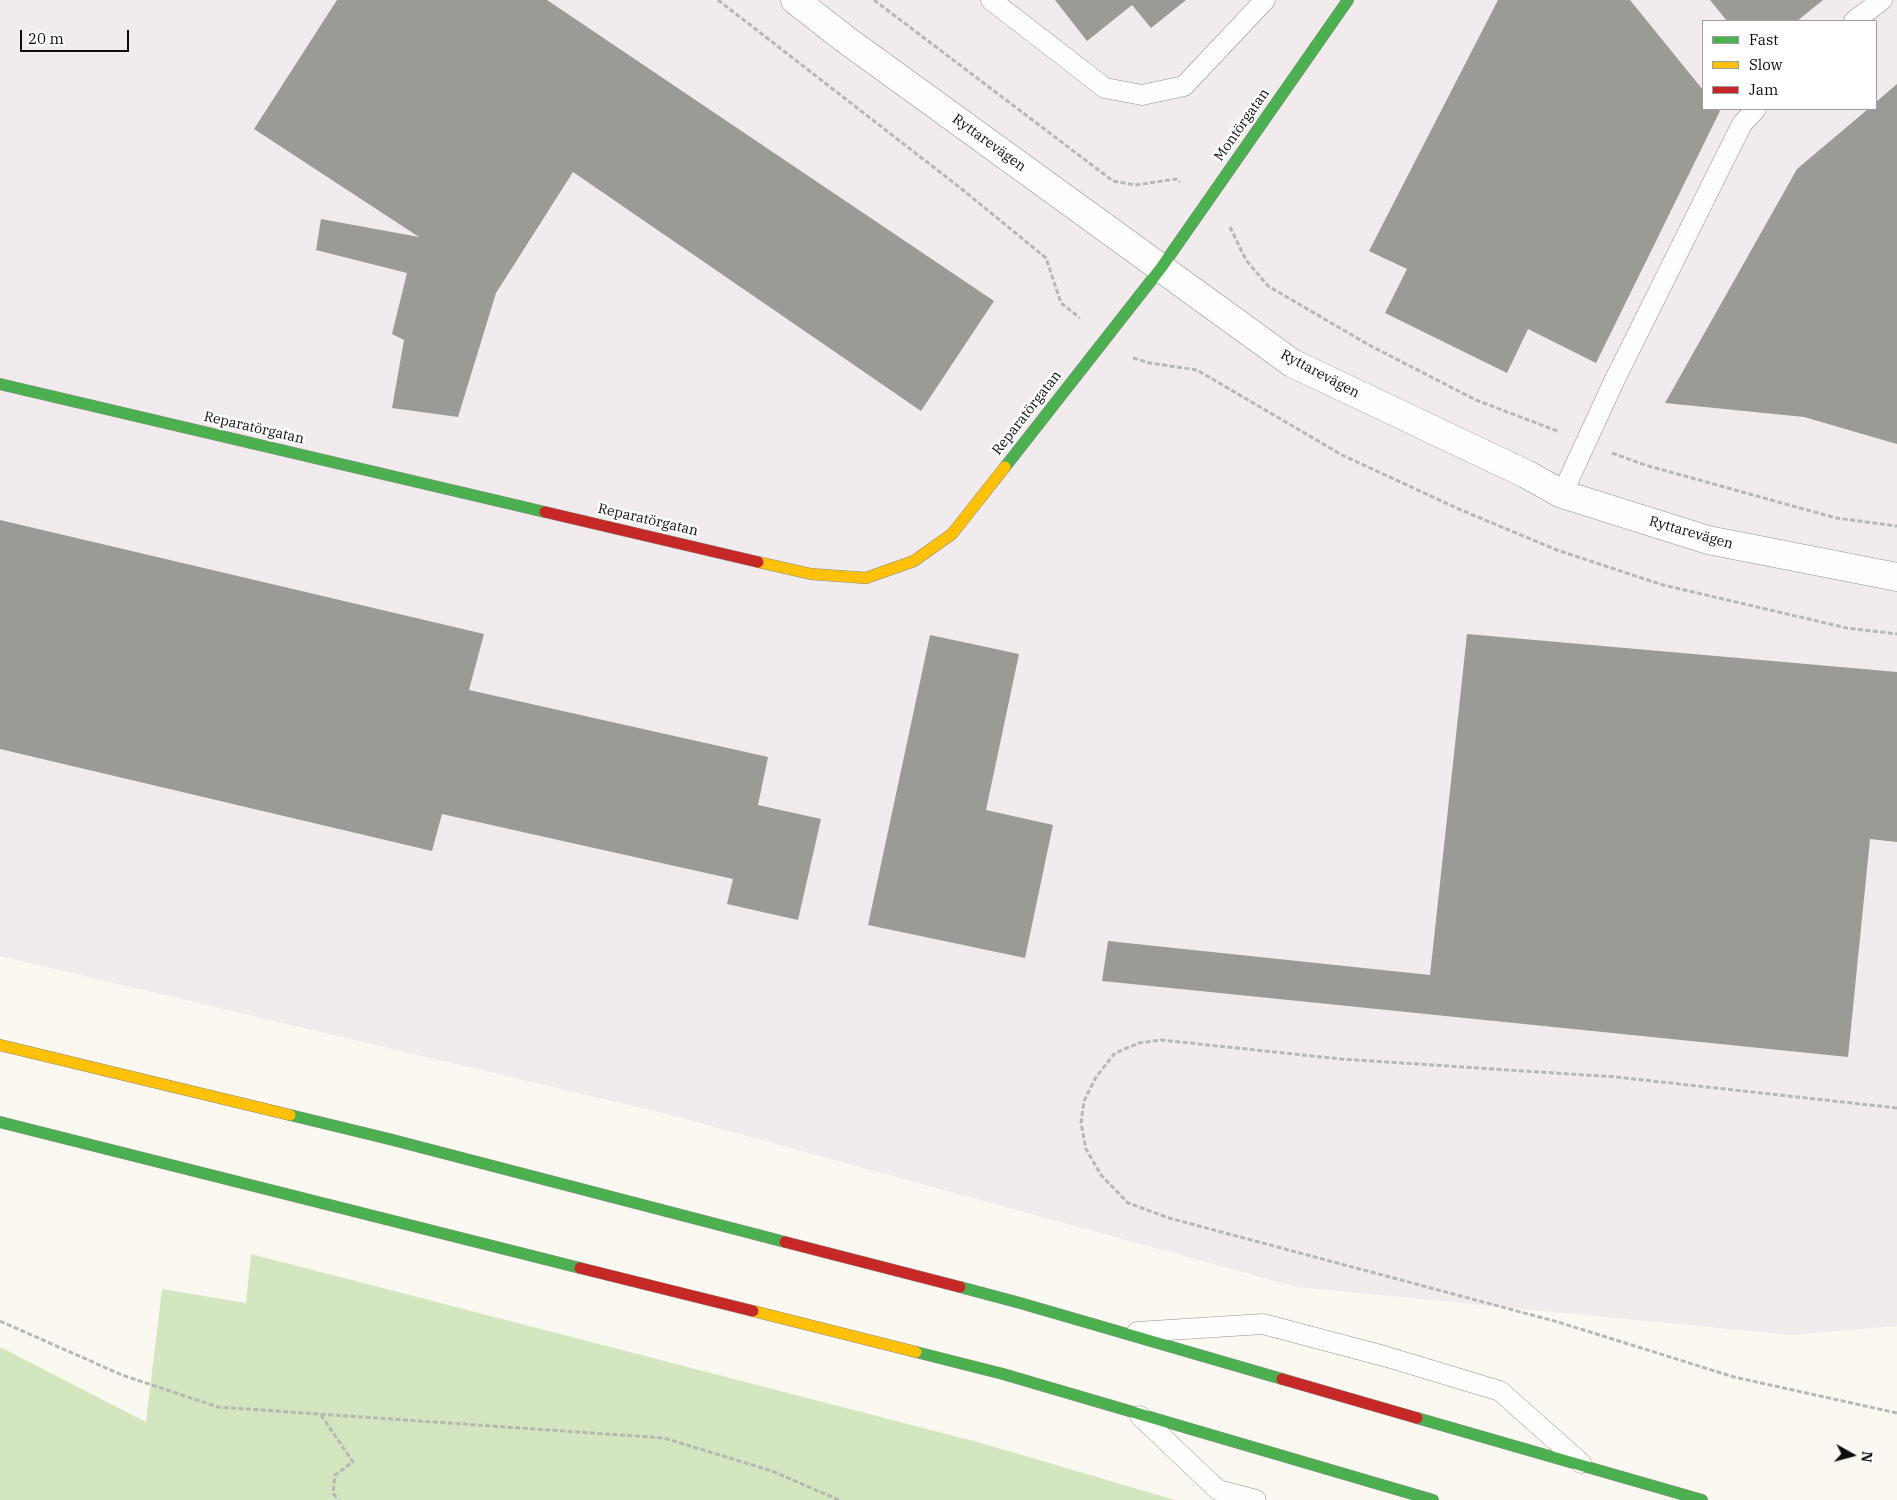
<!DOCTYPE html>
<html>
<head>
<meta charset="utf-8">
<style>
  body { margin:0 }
  #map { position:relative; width:1897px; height:1500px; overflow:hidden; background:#faf8f0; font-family:"IBM Plex Serif",serif }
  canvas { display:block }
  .legend { position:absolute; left:1702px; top:20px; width:175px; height:90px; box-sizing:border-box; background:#fff; border:1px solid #9e9e9e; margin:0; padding:6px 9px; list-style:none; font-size:15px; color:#0c0c0c }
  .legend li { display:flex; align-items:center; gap:10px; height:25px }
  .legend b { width:25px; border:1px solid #9e9e9e }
  .north { position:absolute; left:1827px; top:1430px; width:50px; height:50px; -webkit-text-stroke:4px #fff; paint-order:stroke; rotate:97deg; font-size:14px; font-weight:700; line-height:20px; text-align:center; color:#0c0c0c }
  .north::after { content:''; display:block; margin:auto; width:18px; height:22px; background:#0c0c0c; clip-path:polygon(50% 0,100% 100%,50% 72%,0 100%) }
  .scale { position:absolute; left:20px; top:30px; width:109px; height:22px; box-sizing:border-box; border:2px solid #0c0c0c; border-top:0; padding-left:6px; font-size:15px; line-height:18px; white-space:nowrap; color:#0c0c0c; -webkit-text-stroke:4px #fff; paint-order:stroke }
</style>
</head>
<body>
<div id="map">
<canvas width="1897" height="1500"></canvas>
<ul class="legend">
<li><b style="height:6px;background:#4caf50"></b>Fast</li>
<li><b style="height:6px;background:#ffc107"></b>Slow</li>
<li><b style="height:6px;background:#c62828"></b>Jam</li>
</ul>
<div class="north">N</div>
<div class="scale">20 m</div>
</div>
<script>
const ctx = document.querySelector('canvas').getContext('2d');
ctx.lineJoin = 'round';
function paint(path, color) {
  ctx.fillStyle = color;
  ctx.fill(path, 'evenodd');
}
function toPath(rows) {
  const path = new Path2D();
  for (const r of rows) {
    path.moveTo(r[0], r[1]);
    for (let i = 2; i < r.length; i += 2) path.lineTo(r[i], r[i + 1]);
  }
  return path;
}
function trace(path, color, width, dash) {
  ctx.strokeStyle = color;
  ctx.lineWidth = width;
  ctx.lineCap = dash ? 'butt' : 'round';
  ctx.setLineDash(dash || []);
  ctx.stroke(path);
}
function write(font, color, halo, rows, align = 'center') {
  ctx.font = font + ' "IBM Plex Serif",serif';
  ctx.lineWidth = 5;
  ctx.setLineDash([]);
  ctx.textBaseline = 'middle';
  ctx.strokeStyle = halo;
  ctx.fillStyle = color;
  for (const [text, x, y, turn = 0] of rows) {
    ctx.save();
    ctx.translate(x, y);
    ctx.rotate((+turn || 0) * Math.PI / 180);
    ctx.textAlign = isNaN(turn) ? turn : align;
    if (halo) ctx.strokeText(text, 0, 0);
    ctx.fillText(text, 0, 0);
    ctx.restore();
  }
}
const industrial = toPath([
  [0,0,1897,0,1897,1326,1791,1335,1297,1287,667,1114,0,956],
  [1703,21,1876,21,1876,109,1703,109]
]);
const forest = toPath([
  [251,1254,981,1443,1175,1500,0,1500,0,1347,146,1422,162,1289,246,1303]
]);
const building = toPath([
  [337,0,547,0,994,301,921,411,573,172,496,293,458,417,392,408,404,340,392,334,407,273,316,250,321,219,419,237,254,129],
  [1055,0,1186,0,1151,28,1132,5,1087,41],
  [1498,0,1630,0,1703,90,1703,109,1718,109,1720,111,1596,363,1528,329,1507,373,1385,313,1407,269,1369,251],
  [1710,0,1823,0,1797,21,1727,21],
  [1897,84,1897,444,1804,417,1665,403,1797,169,1868,109,1876,109,1876,102],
  [0,520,484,634,469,690,768,757,758,805,821,819,798,920,727,904,733,879,442,814,432,851,0,749],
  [1467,634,1897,672,1897,842,1870,839,1848,1057,1102,981,1108,941,1430,975],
  [930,635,1019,654,986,810,1053,825,1025,958,868,925]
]);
const path = toPath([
  [718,0,963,190,1046,258,1061,303,1080,318],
  [874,0,1113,181,1135,185,1176,179,1180,182],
  [1230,227,1246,260,1268,286,1369,345,1476,400,1560,432],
  [1133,358,1150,363,1197,370,1342,455,1461,510,1557,550,1663,585,1847,628,1897,634],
  [1612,453,1645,465,1836,518,1897,526],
  [1897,1108,1616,1077,1341,1059,1161,1040,1139,1043,1115,1053,1096,1077,1084,1101,1081,1123,1086,1149,1101,1175,1128,1203,1169,1218,1558,1322,1734,1377,1897,1413],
  [0,1321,122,1375,218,1407,664,1438,772,1471,839,1500],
  [321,1415,353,1462,335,1475,333,1493,338,1500]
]);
const lane = toPath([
  [991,0,1105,88,1142,95,1184,86,1265,0],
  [1854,21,1882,0],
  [1562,494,1615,379,1742,124,1756,109],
  [1137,1332,1263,1324,1384,1356,1500,1391,1581,1463],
  [1140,1416,1218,1490,1256,1500]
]);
const street = toPath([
  [795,0,845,39,1292,363,1526,474,1562,494,1708,540,1897,577]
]);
const fast = toPath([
  [0,384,545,512],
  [1005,467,1161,268,1348,0],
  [290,1115,389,1139,785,1242],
  [0,1122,580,1268],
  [960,1287,1020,1303,1282,1379],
  [916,1352,1003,1374,1433,1500],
  [1417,1418,1702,1500]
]);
const slow = toPath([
  [758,562,811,574,866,578,914,561,952,534,1005,467],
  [0,1045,290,1115],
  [753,1311,916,1352]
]);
const jam = toPath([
  [545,512,758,562],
  [785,1242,960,1287],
  [580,1268,753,1311],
  [1282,1379,1417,1418]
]);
const streetNames = [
  ["Montörgatan",1242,125,-55],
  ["Ryttarevägen",989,143,36],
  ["Ryttarevägen",1320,374,28],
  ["Reparatörgatan",1027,413,-52],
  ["Reparatörgatan",254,428,13],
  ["Reparatörgatan",648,520,13],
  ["Ryttarevägen",1691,533,16]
];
paint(industrial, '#f1ebed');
paint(forest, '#d3e6bf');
paint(building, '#9c9a96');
trace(lane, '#93928f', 21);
trace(street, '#93928f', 29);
trace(fast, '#8a8985', 12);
trace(slow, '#8a8985', 12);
trace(jam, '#8a8985', 12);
trace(path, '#b7b7b5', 3, [5, 2.5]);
trace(lane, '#fefefd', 20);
trace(street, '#fefefd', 28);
trace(fast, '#4caf50', 11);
trace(slow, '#ffc107', 11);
trace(jam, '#c62828', 11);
write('14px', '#0c0c0c', '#fff', streetNames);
</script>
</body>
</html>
